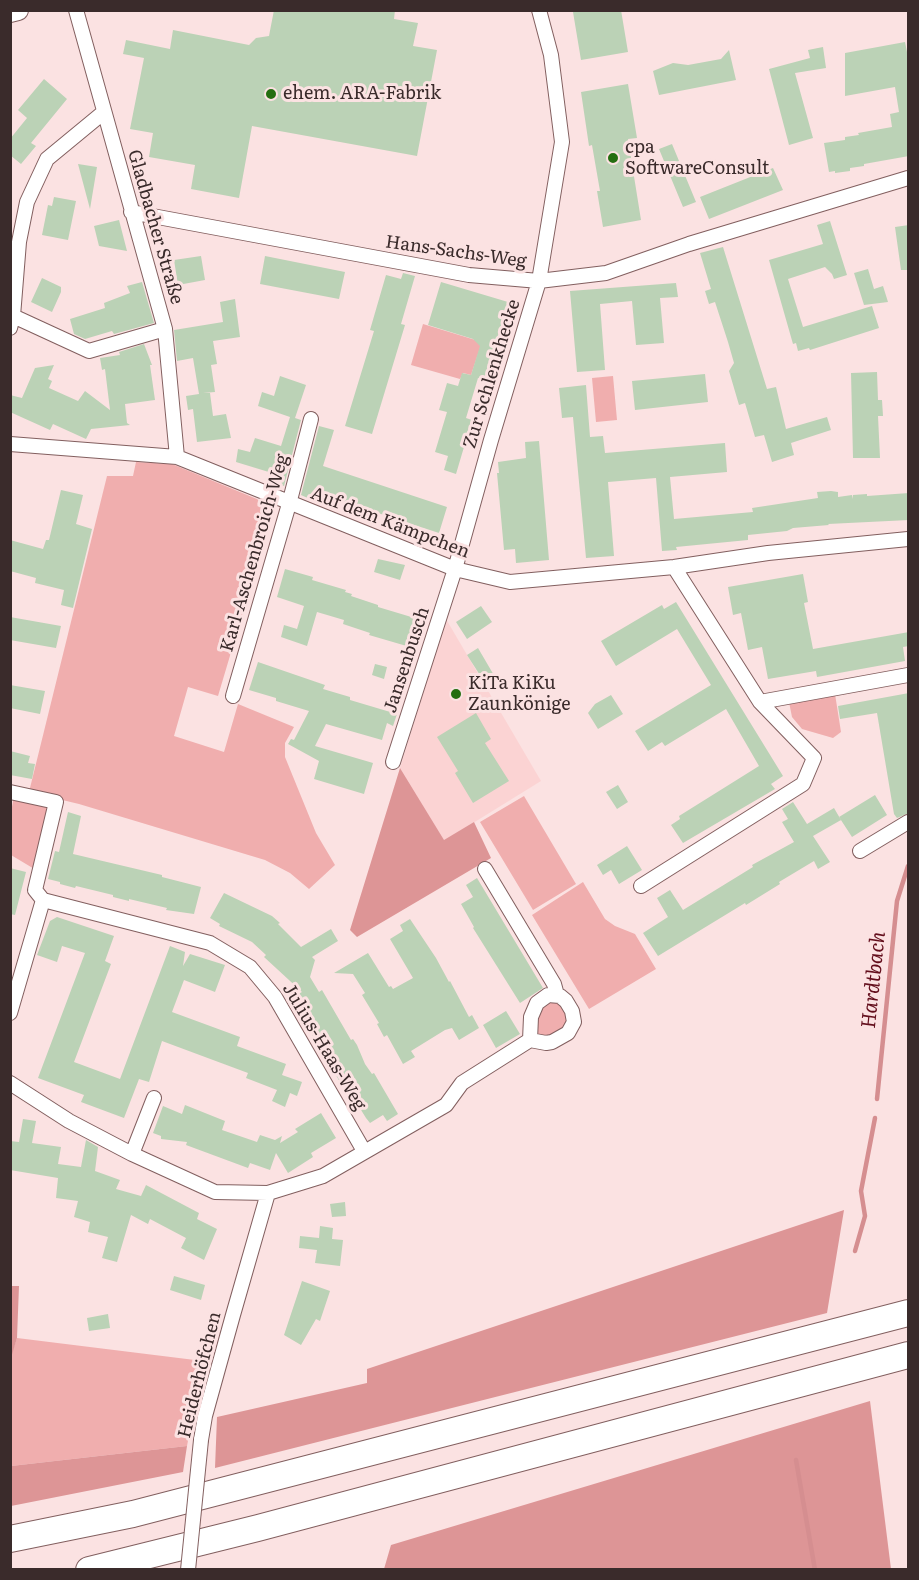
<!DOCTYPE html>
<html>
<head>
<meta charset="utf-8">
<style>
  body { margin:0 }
  #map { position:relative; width:919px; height:1580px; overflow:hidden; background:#fbe2e2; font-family:Literata,serif }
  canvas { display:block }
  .frame { position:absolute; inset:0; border:12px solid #3a2b2b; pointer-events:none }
</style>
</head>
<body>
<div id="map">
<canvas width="919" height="1580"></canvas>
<div class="frame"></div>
</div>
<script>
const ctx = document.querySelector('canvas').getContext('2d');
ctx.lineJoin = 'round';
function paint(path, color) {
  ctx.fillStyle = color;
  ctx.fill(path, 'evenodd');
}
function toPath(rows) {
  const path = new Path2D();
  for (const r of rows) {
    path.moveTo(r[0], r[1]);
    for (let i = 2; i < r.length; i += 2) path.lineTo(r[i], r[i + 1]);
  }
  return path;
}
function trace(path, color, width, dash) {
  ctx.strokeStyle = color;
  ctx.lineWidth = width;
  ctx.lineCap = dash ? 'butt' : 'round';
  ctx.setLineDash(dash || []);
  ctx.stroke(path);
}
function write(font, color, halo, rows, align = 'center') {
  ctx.font = font + ' Literata,serif';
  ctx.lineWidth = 6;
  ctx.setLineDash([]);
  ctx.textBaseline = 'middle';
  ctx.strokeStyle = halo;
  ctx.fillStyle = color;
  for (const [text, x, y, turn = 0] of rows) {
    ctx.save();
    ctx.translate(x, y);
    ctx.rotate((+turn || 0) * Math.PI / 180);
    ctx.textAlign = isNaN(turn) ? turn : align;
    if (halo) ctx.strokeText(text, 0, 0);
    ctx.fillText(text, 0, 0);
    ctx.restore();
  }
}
const built = toPath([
  [446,619,541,781,444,841,400,768]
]);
const green = toPath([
  [423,324,482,342,471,375,463,373,460,379,411,365],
  [613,376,617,420,596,422,592,378],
  [136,462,172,464,257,499,265,506,271,518,218,696,188,687,174,736,224,752,238,704,294,727,285,743,285,757,316,833,335,865,309,889,290,873,265,860,79,804,29,792,107,476,133,476],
  [835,694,841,732,833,738,802,729,792,717,789,702],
  [14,796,51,805,36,870,11,855,11,812],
  [524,796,576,884,533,910,480,822],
  [583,882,605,919,615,926,635,934,656,969,589,1009,532,915],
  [558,1000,569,1017,565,1028,547,1039,537,1036,536,1023,540,1011,544,1004],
  [17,1338,203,1361,187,1446,11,1466,10,1358]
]);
const forest = toPath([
  [400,768,444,840,474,822,491,858,357,937,350,930],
  [844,1210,827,1313,215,1468,217,1417,367,1383,367,1369],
  [11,1286,19,1286,17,1338,11,1358],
  [870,1401,891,1569,384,1569,391,1545],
  [187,1446,183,1472,11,1506,11,1466]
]);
const stream = toPath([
  [877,1099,897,901,908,866],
  [855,1251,865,1216,861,1191,875,1118],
  [796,1460,815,1570]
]);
const building = toPath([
  [274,10,395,10,394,19,418,23,413,46,437,50,417,156,252,126,239,198,191,189,195,165,149,157,153,133,130,129,144,58,123,54,126,40,170,49,173,30,249,45,256,38,269,36],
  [583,10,621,10,628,52,581,60,573,12],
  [905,42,909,62,909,156,864,164,864,166,850,168,850,171,835,173,835,171,829,172,824,143,845,140,845,137,859,135,858,133,892,127,890,114,899,112,895,87,845,96,845,53],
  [823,47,826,68,795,73,813,138,789,145,769,69,810,58,808,50],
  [729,50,736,80,659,95,653,71,673,63,688,65,721,59],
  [44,79,67,99,31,143,36,146,21,164,10,155,10,139,27,118,18,110],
  [628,84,637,138,628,139,641,220,603,227,597,191,600,191,592,145,589,146,581,92],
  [672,144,696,202,683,207,659,149],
  [78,164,97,167,90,209],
  [773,168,783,190,709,219,700,197],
  [54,197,76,201,68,240,42,235,48,205,52,206],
  [119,220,127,251,99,246,94,226],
  [830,221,847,275,834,279,832,274,825,267,788,279,803,327,872,306,879,328,810,350,809,348,798,351,796,343,793,344,769,260,823,244,817,225],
  [909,225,909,270,901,270,895,227],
  [723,247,767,389,776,387,786,429,827,417,831,430,791,443,794,455,772,462,764,435,755,437,745,403,739,405,729,371,734,363,728,342,715,302,709,304,705,291,711,289,700,253],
  [201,256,205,280,178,285,174,260],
  [265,256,345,272,339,299,260,284],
  [868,269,874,289,883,286,888,302,864,305,854,273],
  [403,273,415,276,401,324,405,325,372,434,345,426,374,331,370,330,386,275,401,279],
  [42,278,61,287,61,292,52,312,31,302],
  [142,282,154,323,114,334,112,331,85,339,74,334,70,319,105,308,104,303,130,293,127,286],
  [441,282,508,302,489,366,484,379,478,378,466,418,472,420,456,474,444,470,448,456,435,452,447,412,439,410,447,383,458,386,462,373,471,375,480,346,473,339,428,325],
  [676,283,678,297,660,298,664,343,636,345,632,301,600,304,605,370,577,372,570,291],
  [235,299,240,337,213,341,217,364,211,365,215,392,203,393,210,393,213,416,226,414,231,438,197,442,193,409,188,410,186,396,199,394,193,358,177,361,174,330,223,322,220,302],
  [144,344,152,365,150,365,155,400,125,404,127,423,130,425,91,429,86,439,53,424,50,430,10,412,10,395,22,398,35,368,54,365,48,379,52,381,49,388,78,401,85,391,110,410,105,369,102,370,100,358,120,355,119,352],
  [877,372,878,400,882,400,883,416,878,416,880,458,853,458,851,373],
  [705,374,708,402,635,410,632,381],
  [280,376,306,385,295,418,301,420,284,486,269,481,272,473,236,462,238,449,250,452,255,438,281,446,290,417,258,406,262,392,274,396],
  [586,385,590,437,603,436,605,453,725,443,727,472,670,477,674,519,753,512,752,508,818,498,817,492,831,491,838,492,838,497,852,495,853,499,853,495,867,494,867,496,909,493,909,520,828,524,829,525,793,528,787,531,748,535,748,540,676,547,677,550,662,551,656,478,608,482,614,556,586,558,573,417,562,418,559,388],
  [319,426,334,430,323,466,447,507,439,533,314,492,312,500,301,495],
  [539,441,549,560,516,563,515,549,504,550,497,473,499,473,498,462,526,458,525,442],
  [61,490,83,495,76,524,92,529,73,608,61,605,64,590,35,583,36,578,10,571,10,540,43,549,46,540,49,540],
  [378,559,405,565,400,580,374,572],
  [285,569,313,577,312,580,346,590,345,592,352,594,351,596,378,605,378,607,418,619,410,647,369,635,370,633,343,624,344,620,317,612,307,646,281,637,284,625,297,629,304,606,277,597],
  [803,574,808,602,804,603,813,649,909,632,909,646,903,647,905,661,817,677,816,671,768,679,762,647,748,650,741,613,733,615,728,587],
  [676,602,783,776,771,784,775,789,683,843,671,825,680,819,679,816,759,766,726,709,665,746,662,742,648,751,635,731,711,685,677,629,616,666,601,641,662,605,664,609],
  [481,606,492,622,467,639,456,622],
  [10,617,61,626,56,648,10,640],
  [478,648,495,677,485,683,467,655],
  [258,662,325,685,323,689,350,697,350,700,397,714,393,726,387,723,382,740,326,724,315,746,373,763,364,794,314,779,319,761,288,744,291,739,294,740,309,711,276,701,276,698,249,690],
  [375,664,387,667,384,679,372,675],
  [10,685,45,691,40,714,10,708],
  [909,693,909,813,897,818,894,814,877,713,840,719,838,706],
  [611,695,623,714,598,729,588,713,595,704],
  [476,713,491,739,485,743,509,781,473,803,455,773,458,771,437,737],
  [10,751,30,756,28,763,35,764,32,779,10,775],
  [618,785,628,802,617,809,606,792],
  [875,795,887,815,852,837,839,817],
  [793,802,807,824,834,808,841,820,813,836,830,862,818,869,814,861,779,882,780,884,746,905,745,903,658,956,643,933,668,917,657,898,670,890,683,910,753,867,752,865,794,842,782,822,788,819,782,809],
  [68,812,81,816,73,854,162,875,162,877,201,887,194,914,166,910,167,908,129,899,129,901,113,897,113,895,76,886,75,888,60,884,60,882,48,879,55,851,59,852],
  [627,846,642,870,619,884,611,870,603,875,597,865],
  [10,868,26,872,15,915,10,914],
  [477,878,543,988,520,1003,473,928,474,927,461,904,473,897,466,885],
  [224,893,272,916,280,923,278,924,301,947,331,929,338,941,312,957,315,960,310,977,319,992,322,990,351,1040,353,1039,357,1045,365,1064,372,1074,374,1073,398,1114,387,1121,383,1115,370,1123,366,1118,348,1089,346,1090,343,1087,313,1037,312,1033,314,1032,293,997,302,992,264,957,266,955,252,942,219,926,220,924,210,918],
  [57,917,114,936,105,961,111,964,74,1062,120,1079,170,946,185,952,183,966,190,954,225,965,215,992,184,980,172,1012,240,1037,237,1046,286,1064,282,1075,302,1082,297,1096,290,1093,285,1107,272,1101,277,1090,246,1078,248,1073,162,1041,149,1082,139,1079,124,1118,81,1102,84,1095,38,1078,85,953,62,946,57,962,37,955,50,921],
  [410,919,436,958,449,982,450,981,469,1017,472,1015,479,1028,459,1040,452,1028,445,1030,411,1051,415,1057,403,1064,387,1035,384,1037,377,1024,379,1023,362,995,365,993,353,974,334,973,368,953,389,987,391,986,393,989,413,978,390,939,403,931,400,925],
  [506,1011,520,1034,496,1048,483,1025],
  [185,1105,225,1121,222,1130,257,1142,260,1135,275,1140,282,1136,280,1143,298,1132,295,1129,321,1113,336,1138,311,1153,313,1157,288,1173,276,1153,270,1170,250,1163,248,1168,186,1145,187,1142,161,1139,161,1136,153,1133,163,1106,182,1114],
  [23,1119,36,1121,32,1143,61,1147,58,1164,81,1167,86,1140,98,1147,95,1171,120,1180,116,1189,141,1196,146,1185,199,1213,197,1219,217,1229,204,1260,181,1248,186,1238,150,1219,148,1224,131,1215,117,1262,102,1258,108,1237,88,1232,90,1222,74,1217,78,1201,56,1198,58,1178,10,1170,10,1141,19,1142],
  [345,1202,346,1216,332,1217,330,1204],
  [320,1226,333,1228,332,1239,343,1240,340,1266,315,1263,317,1250,299,1248,300,1236,319,1238],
  [174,1276,205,1285,201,1300,170,1290],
  [302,1281,330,1291,320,1321,316,1319,301,1345,284,1335],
  [108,1314,110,1328,89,1331,87,1318]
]);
const minor = toPath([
  [76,10,165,329,177,457],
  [131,212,469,275,539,281,606,273,689,244,908,178],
  [13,316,89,351,165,329],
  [10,328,13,316,19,242,27,202,47,159,104,112],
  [10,444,177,457,455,569,510,582,674,567,768,553,908,539],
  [233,696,289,504,311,419],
  [760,702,908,675],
  [393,762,455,569,491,440,539,281,562,142,551,55,539,10],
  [10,792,56,802,35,890,43,900],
  [860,851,908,822],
  [485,869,554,984,557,995],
  [641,886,803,784,814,758,760,702,674,567],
  [10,1013,43,900,210,943,250,967,275,997,364,1151],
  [10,1083,69,1121,132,1154,215,1192,268,1193,323,1176,446,1105,462,1083,530,1040,546,1043,552,1042,568,1033,574,1022,572,1011,566,1001,560,996,548,995,537,1003,531,1017,530,1040],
  [132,1154,154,1098],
  [201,1440,205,1416,233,1315,268,1193]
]);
const secondary = toPath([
  [10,12,18,10]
]);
const motorway = toPath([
  [10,1539,133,1514,908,1313],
  [89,1570,258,1528,908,1355]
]);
const minorBridge = toPath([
  [188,1570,201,1440]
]);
const markers = [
  [271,94,6,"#246e10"],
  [613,158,6,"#246e10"],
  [456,694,6,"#246e10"]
];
const poiNames = [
  ["ehem. ARA-Fabrik",283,94],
  ["cpa",625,148],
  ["SoftwareConsult",625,169],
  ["KiTa KiKu",468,684],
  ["Zaunkönige",468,705]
];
const streetNames = [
  ["Gladbacher Straße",155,227,74],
  ["Hans-Sachs-Weg",456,252,8],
  ["Zur Schlenkhecke",492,374,-73],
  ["Auf dem Kämpchen",390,523,21],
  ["Karl-Aschenbroich-Weg",255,553,-74],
  ["Jansenbusch",407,660,-72],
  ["Julius-Haas-Weg",324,1047,59],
  ["Heiderhöfchen",200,1375,-76]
];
const waterNames = [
  ["Hardtbach",874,980,-84]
];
paint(built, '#fbd3d3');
paint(green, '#f0aeae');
paint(forest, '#dd9596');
trace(stream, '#d58e90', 4.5);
paint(building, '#bbd2b6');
trace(minor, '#825f5f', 16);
trace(secondary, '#825f5f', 22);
trace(motorway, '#825f5f', 28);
trace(minor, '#fff', 14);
trace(secondary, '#fff', 20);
trace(motorway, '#fff', 26);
trace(minorBridge, '#825f5f', 16, []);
trace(minorBridge, '#fff', 14);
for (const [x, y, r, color] of markers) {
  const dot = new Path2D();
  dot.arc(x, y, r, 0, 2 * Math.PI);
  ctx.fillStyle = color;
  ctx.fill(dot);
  trace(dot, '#fbe2e2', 2);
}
write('18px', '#3a2b2b', '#fbe2e2', poiNames, 'left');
write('18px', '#3a2b2b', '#fbe2e2', streetNames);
write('italic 20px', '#630e1c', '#fbe2e2', waterNames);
</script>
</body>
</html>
